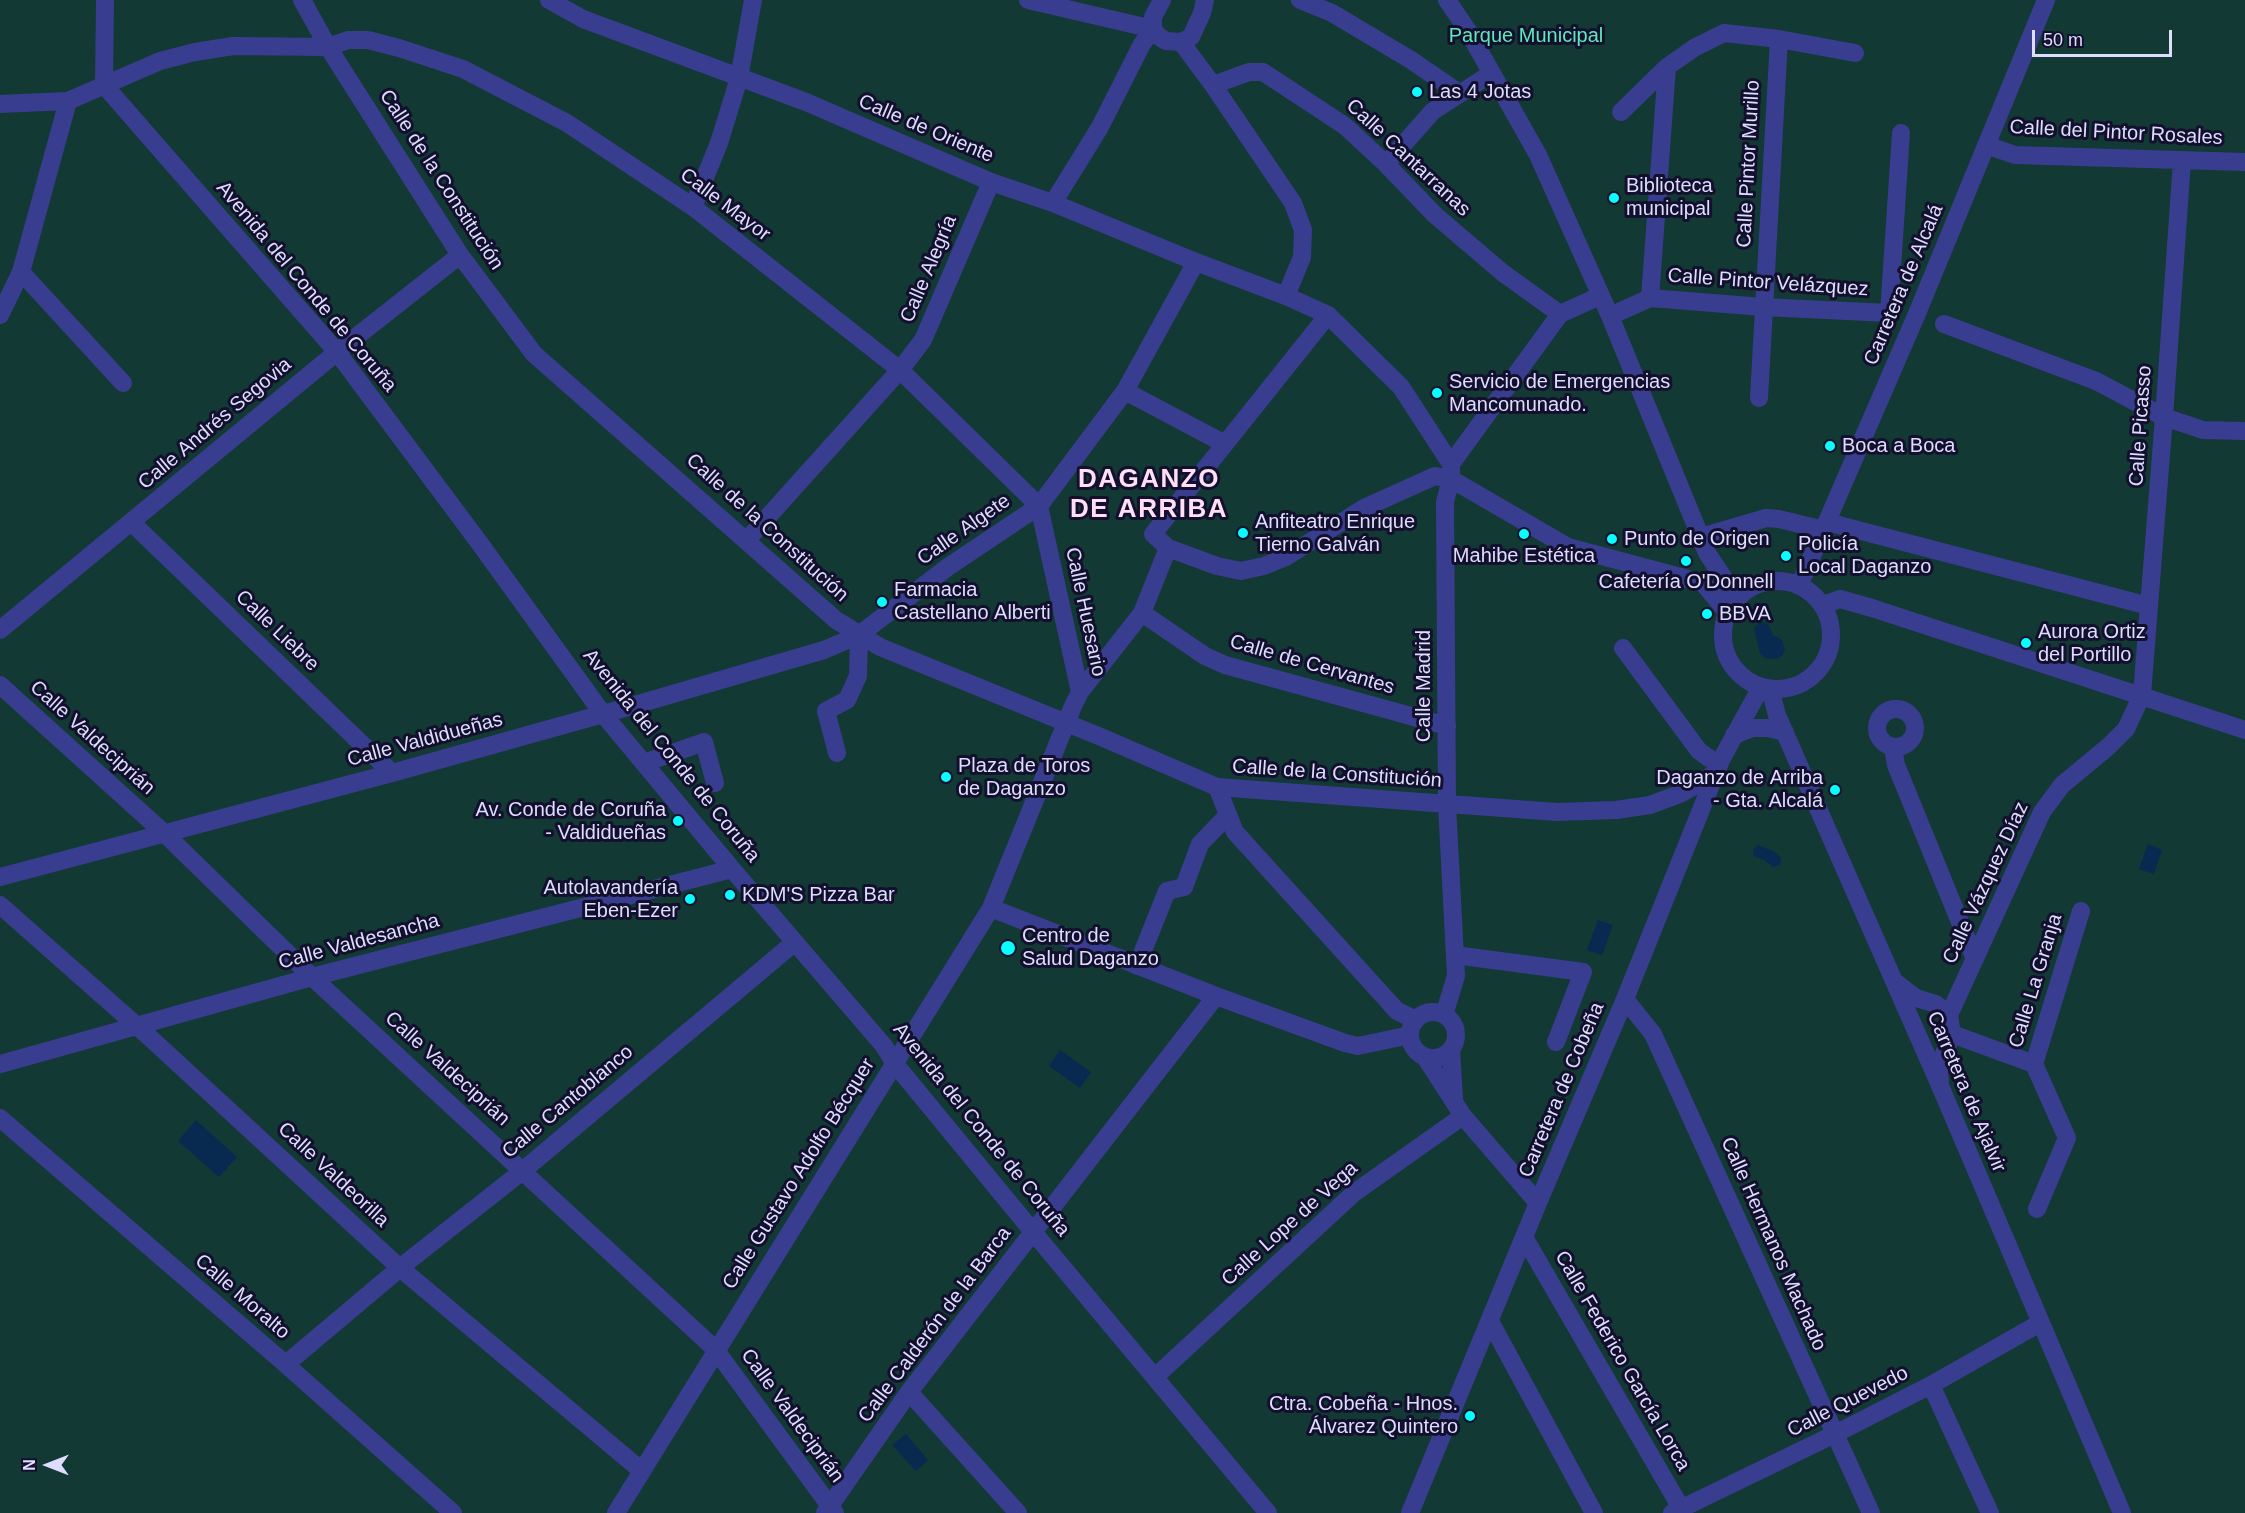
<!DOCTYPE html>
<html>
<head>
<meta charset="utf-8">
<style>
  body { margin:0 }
  #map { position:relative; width:2245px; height:1513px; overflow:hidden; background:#13102e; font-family:Helvetica,sans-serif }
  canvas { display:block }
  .north { position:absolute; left:18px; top:1435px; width:60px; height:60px; -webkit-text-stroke:4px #13102e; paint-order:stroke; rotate:270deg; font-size:16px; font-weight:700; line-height:24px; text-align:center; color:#deddff }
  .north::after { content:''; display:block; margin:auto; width:21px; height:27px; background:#deddff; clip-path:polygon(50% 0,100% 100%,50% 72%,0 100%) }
  .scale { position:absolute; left:2032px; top:30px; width:140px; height:27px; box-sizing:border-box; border:3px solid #deddff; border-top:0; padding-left:8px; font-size:18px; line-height:21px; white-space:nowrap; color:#deddff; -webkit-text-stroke:4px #13102e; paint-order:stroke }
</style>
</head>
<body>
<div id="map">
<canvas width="2245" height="1513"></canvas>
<div class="north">N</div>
<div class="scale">50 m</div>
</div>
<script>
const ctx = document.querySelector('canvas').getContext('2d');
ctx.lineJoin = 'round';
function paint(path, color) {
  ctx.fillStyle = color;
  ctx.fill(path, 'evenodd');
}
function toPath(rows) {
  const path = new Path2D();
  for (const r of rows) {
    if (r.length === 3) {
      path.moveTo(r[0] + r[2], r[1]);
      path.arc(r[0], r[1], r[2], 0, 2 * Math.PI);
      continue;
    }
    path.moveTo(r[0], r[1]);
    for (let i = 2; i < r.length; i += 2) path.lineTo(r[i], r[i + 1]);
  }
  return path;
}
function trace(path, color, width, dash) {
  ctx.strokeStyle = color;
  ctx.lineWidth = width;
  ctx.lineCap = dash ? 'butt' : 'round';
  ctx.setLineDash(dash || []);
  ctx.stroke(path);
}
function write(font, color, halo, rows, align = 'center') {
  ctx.font = font + ' Helvetica,sans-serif';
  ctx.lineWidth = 6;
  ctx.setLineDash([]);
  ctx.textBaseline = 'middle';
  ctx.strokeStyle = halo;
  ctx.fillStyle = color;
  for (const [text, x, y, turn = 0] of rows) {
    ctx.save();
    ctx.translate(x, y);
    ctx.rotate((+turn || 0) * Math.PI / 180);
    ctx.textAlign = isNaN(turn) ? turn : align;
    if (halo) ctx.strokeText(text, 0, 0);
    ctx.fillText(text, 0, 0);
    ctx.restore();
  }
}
const green = toPath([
  [0,0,2245,0,2245,1513,0,1513]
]);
const water = toPath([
  [1760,622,1768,624,1773,635,1782,640,1785,649,1782,656,1775,659,1765,658,1760,653,1754,628],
  [2148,844,2162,850,2154,874,2139,869],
  [1758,845,1775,852,1781,858,1780,865,1773,867,1764,860,1754,856,1753,849],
  [1598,920,1613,925,1602,955,1587,950],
  [1060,1050,1091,1072,1080,1088,1049,1066],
  [196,1120,237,1157,219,1177,178,1141],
  [906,1434,928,1460,916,1471,892,1445]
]);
const minor = toPath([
  [105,0,104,85,337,352,478,541,603,714,732,869,884,1046,895,1064,1034,1233,1268,1513],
  [302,0,328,47,460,255,534,354,836,620,880,647,1101,737,1217,787,1557,812,1616,810,1650,805,1682,793,1716,773],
  [549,0,583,19,806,102,991,182,1053,203,1196,262,1286,296,1328,315,1401,387,1451,464],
  [1028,0,1153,29],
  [1162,0,1153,17,1153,29,1158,36,1166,41,1181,42,1191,37,1202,13,1205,0],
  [1300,0,1332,13,1411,60,1459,93],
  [1447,0,1468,31,1538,155,1610,316,1707,553,1737,598],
  [1181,42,1213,85,1293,203,1303,230,1302,257,1286,296],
  [1213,85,1249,72,1263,72,1345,126,1386,164,1435,215,1503,273,1560,314],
  [0,104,68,101,160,61,195,52,233,46,328,47,348,40,368,40,399,48,463,69,567,123,693,207,900,370,1039,506],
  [1621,112,1667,67,1694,48,1724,33,1779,39,1855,53],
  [1986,145,2015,155,2245,162],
  [1386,164,1433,111,1492,73],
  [1053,203,1100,127,1142,44,1153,29],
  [693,207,719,143,739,78,753,0],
  [21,272,123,383],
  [1650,298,1667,67],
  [0,315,21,272,68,101],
  [1328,315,1153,534,1168,548,1217,566,1241,571,1264,566,1286,557,1364,508,1435,476,1451,479,1568,547,1703,583,1728,613],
  [1610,316,1650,298,1763,307,1889,313,1901,133],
  [1944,324,2096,381,2164,417,2203,430,2245,431],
  [1125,391,1225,444],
  [1759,398,1779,39],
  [1451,464,1560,314,1600,296],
  [1039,506,1080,692],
  [131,522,392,773],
  [1827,522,2149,606],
  [1701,537,1766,518,1779,519,1824,530],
  [747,540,900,370,923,340,991,182],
  [1777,635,54],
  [1799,586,1916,316,2046,0],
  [1823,605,1840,599,1872,608,2245,730],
  [1142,613,1205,656,1225,665,1447,726],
  [0,630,337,352,460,255],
  [1623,648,1699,751,1719,765],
  [0,685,164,833,312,977,715,1349,835,1513],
  [1770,689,1777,715,1941,1088,2122,1513],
  [1896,728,19],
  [1734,735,1752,728,1768,728,1785,732],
  [1893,747,1896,765,1975,959],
  [837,753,826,711,847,700,858,676,859,635],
  [644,763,704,742,715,783],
  [1217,787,1235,832,1397,1011,1416,1020],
  [0,877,392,773,621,709,824,650,859,635,948,567,1039,506,1125,391,1196,262],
  [0,905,146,1034,400,1268,642,1471],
  [991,908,1216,996,1345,1043,1358,1046,1410,1035],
  [1455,955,1583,972,1556,1042],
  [1137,966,1167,891,1184,887,1200,844,1228,815],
  [1894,981,1916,998,1936,1004,1949,1015,1952,1034,1939,1066,1940,1084],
  [1625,999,1653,1034,1871,1513],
  [1433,1035,23],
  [1444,1015,1456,976,1447,805,1445,502,1451,479,1451,469],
  [1949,1015,2042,812,2062,785,2109,746,2126,729,2142,695,2164,417,2182,161],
  [1952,1034,2034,1064,2067,1138,2037,1209],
  [1451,1050,1454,1098],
  [1425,1057,1463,1116,1538,1203],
  [0,1064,312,977,732,869],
  [2034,1064,2081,911],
  [0,1118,282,1361,453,1513],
  [1524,1237,1681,1508],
  [1490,1321,1594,1513],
  [286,1364,406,1263,520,1173,795,942],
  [1155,1377,1354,1193,1463,1116],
  [1931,1385,1990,1513],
  [909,1392,1018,1513],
  [616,1513,991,908,1073,706,1080,692,1142,613,1168,548],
  [825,1513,909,1392,1216,996],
  [1410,1513,1538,1203,1625,999,1721,760,1761,687],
  [1672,1513,1835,1434,1931,1385,2040,1323]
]);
const markers = [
  [1417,92,6,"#09fdff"],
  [1614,198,6,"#09fdff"],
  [1437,393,6,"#09fdff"],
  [1830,446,6,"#09fdff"],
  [1243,533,6,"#09fdff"],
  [1524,534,6,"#09fdff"],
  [1612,539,6,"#09fdff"],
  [1786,556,6,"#09fdff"],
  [1686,561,6,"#09fdff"],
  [882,602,6,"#09fdff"],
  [1707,614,6,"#09fdff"],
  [2026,643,6,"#09fdff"],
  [946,777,6,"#09fdff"],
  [1835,790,6,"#09fdff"],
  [678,821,6,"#09fdff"],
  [730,895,6,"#09fdff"],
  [690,899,6,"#09fdff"],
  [1008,948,8,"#09fdff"],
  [1470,1416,6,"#09fdff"]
];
const parkNames = [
  ["Parque Municipal",1526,36]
];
const poiNames = [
  ["Las 4 Jotas",1429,92],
  ["Biblioteca",1626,186],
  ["municipal",1626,209],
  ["Servicio de Emergencias",1449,382],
  ["Mancomunado.",1449,405],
  ["Boca a Boca",1842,446],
  ["Anfiteatro Enrique",1255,522],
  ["Tierno Galván",1255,545],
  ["Punto de Origen",1624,539],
  ["Policía",1798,544],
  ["Local Daganzo",1798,567],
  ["Mahibe Estética",1524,556,"center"],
  ["Cafetería O'Donnell",1686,582,"center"],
  ["Farmacia",894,590],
  ["Castellano Alberti",894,613],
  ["BBVA",1719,614],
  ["Aurora Ortiz",2038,632],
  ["del Portillo",2038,655],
  ["Plaza de Toros",958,766],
  ["de Daganzo",958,789],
  ["Daganzo de Arriba",1823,778,"right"],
  ["- Gta. Alcalá",1823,801,"right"],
  ["Av. Conde de Coruña",666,810,"right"],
  ["- Valdidueñas",666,833,"right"],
  ["Autolavandería",678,888,"right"],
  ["Eben-Ezer",678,911,"right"],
  ["KDM'S Pizza Bar",742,895],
  ["Centro de",1022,936],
  ["Salud Daganzo",1022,959],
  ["Ctra. Cobeña - Hnos.",1458,1404,"right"],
  ["Álvarez Quintero",1458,1427,"right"]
];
const streetNames = [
  ["Calle de Oriente",926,129,23],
  ["Calle del Pintor Rosales",2116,133,3],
  ["Calle Cantarranas",1408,158,43],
  ["Calle Pintor Murillo",1749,164,-87],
  ["Calle de la Constitución",441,180,57],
  ["Calle Mayor",725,205,37],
  ["Calle Alegría",929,269,-67],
  ["Calle Pintor Velázquez",1768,283,4],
  ["Carretera de Alcalá",1904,285,-67],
  ["Avenida del Conde de Coruña",306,287,50],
  ["Calle Andrés Segovia",215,424,-40],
  ["Calle Picasso",2141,426,-86],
  ["Calle de la Constitución",767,528,42],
  ["Calle Algete",964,530,-35],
  ["Calle Huesario",1085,612,78],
  ["Calle Liebre",277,631,44],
  ["Calle de Cervantes",1312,665,16],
  ["Calle Madrid",1424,686,-90],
  ["Calle Valdeciprián",92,738,42],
  ["Calle Valdidueñas",425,740,-15],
  ["Avenida del Conde de Coruña",671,756,51],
  ["Calle de la Constitución",1337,774,4],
  ["Calle Vázquez Díaz",1986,883,-65],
  ["Calle Valdesancha",359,942,-15],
  ["Calle La Granja",2036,981,-73],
  ["Calle Valdeciprián",447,1069,42],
  ["Carretera de Cobeña",1562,1090,-67],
  ["Carretera de Ajalvir",1966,1092,67],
  ["Calle Cantoblanco",568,1102,-40],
  ["Avenida del Conde de Coruña",981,1130,51],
  ["Calle Gustavo Adolfo Bécquer",799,1174,-58],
  ["Calle Valdeorilla",333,1175,43],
  ["Calle Lope de Vega",1290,1224,-42],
  ["Calle Hermanos Machado",1773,1244,66],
  ["Calle Moralto",242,1297,41],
  ["Calle Calderón de la Barca",935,1325,-53],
  ["Calle Federico García Lorca",1622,1361,60],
  ["Calle Quevedo",1848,1402,-27],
  ["Calle Valdeciprián",792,1416,54]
];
const districtNames = [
  ["DAGANZO",1149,480],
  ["DE ARRIBA",1149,510]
];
paint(green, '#133934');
paint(water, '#082950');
trace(minor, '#393d90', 18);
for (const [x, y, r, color] of markers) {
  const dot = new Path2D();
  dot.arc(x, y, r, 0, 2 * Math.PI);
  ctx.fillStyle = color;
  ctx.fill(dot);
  trace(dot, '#13102e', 2);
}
write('20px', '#60e8ba', '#13102e', parkNames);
write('20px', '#deddff', '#13102e', poiNames, 'left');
write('20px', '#deddff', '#13102e', streetNames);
ctx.letterSpacing = '1.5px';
write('bold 26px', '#ffdff6', '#13102e', districtNames);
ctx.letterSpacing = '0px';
</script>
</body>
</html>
